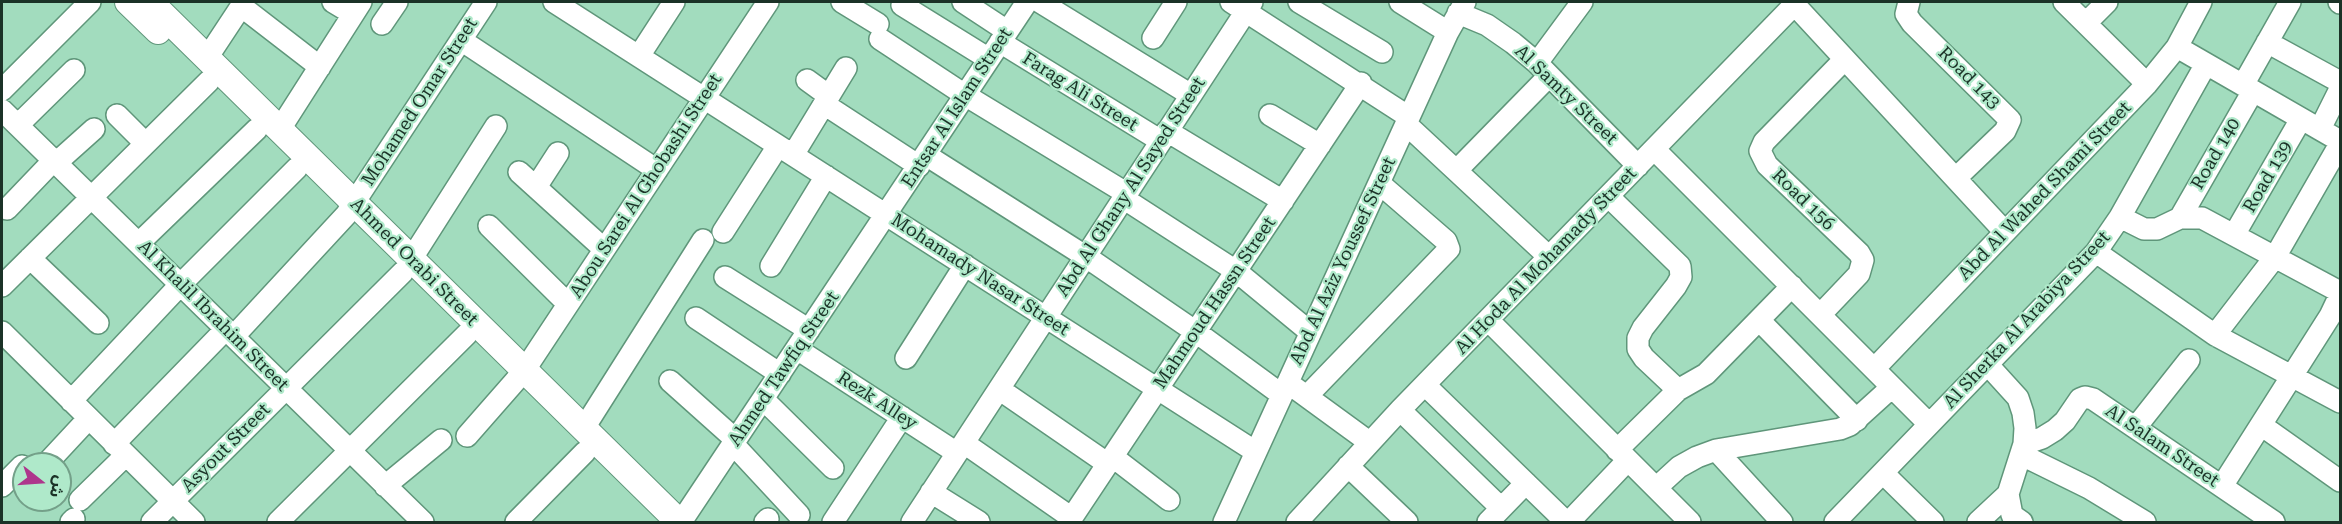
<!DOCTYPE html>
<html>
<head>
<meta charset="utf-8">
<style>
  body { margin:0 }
  #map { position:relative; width:2342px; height:524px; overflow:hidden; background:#a2dcbe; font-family:"Roboto Serif","Noto Sans Arabic",serif }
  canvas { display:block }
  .frame { position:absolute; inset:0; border:3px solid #1b3227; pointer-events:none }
  .north { position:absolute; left:12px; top:452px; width:60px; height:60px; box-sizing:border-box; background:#afe9ca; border:2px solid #74a089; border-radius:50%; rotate:107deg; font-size:16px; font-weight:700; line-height:24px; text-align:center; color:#1b3227 }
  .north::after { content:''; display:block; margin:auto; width:21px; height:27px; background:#ae368c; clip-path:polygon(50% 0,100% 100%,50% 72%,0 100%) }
</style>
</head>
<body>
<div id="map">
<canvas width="2342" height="524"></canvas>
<div class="frame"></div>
<div class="north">ش</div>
</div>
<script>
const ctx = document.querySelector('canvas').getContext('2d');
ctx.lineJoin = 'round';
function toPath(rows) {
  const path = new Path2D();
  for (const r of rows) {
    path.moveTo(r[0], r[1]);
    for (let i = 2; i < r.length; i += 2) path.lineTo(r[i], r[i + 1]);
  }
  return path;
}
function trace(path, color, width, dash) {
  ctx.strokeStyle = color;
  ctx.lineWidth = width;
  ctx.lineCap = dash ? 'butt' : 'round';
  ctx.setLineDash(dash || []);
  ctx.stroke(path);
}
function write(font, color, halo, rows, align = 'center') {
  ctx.font = font + ' "Roboto Serif",serif';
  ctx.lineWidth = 4.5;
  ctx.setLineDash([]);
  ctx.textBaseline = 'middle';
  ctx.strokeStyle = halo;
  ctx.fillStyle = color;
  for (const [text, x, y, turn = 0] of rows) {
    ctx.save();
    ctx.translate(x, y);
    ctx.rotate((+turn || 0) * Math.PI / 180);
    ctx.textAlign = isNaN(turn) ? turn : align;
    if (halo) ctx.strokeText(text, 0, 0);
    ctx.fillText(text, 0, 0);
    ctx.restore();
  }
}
const minor = toPath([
  [333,2,353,14],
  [554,2,1256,452],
  [842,2,878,24],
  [963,2,1007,31],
  [1040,2,1191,95],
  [1231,2,1409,117],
  [1299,2,1382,52],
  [1400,2,1448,32],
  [1909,2,1906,14,1912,23,2010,120,2005,131,1956,178],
  [2064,2,2147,84],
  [2339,2,2340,3],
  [1794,4,2005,232],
  [902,5,989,59],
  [241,6,320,67],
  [1458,13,1487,25,1513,43,1537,63,1638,166],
  [2086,23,2107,2],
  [382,24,397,2],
  [1153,38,1176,2],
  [880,39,965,95,1126,193],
  [461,40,657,170],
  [1000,42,1161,141],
  [2267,42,2340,82],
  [2177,47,2340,141],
  [639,56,674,2],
  [207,58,244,2],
  [1537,63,1582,2],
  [807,80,829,96],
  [2243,85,2290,2],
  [2,90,90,2],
  [824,104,919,166],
  [2,110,423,522],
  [117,115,145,143],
  [1270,115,1320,145],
  [1406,124,1548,256],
  [18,125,74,70],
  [280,129,361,2],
  [2320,129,2340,89],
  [1167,131,1283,201],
  [1654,149,1929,424],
  [793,155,846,68],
  [926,155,1085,256,1196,332,1282,395],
  [56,163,94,129],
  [1457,170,1549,76],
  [519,172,604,249],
  [536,187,558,153],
  [1609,197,1680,266,1681,277,1676,286,1643,328,1638,338,1638,349,1644,358,1678,390],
  [1123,198,1236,271,1310,332],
  [7,209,54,160],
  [2120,217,2144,229,2157,229,2180,218,2202,218,2340,292],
  [2180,218,2253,91],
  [489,226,568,304],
  [723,232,778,146],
  [2234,235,2301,119],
  [139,243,257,129],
  [2096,252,2215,335,2340,402],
  [30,258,98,323],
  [412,258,496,126],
  [771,266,826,176],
  [725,277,809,330],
  [2,286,209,81],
  [1820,315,1859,274,1863,260,1859,253,1767,165,1760,151,1764,142,1845,59],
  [696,318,780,374],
  [1488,320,1690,522],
  [1759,320,1857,420],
  [2,332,194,522],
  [2215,335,2275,257,2340,144],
  [234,336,346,215,486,2],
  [797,349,957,453],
  [906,358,965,265],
  [1988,365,2018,398,2023,413,2025,428,2024,444,2008,494,2012,515,2022,522],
  [1874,369,2147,84,2177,47,2201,2],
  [670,381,736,440],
  [1425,385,1566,522],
  [1295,388,1369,442],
  [999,389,1108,464],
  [1307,396,1449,249,1446,241,1379,183],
  [763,399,833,468],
  [71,401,181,284,297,168],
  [1400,410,1501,508],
  [2261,425,2340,481],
  [2136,427,2189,360],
  [584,428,703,240],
  [467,436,524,371,768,2],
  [964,443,1072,518],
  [114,444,226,329],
  [733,444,799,515],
  [2024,444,2042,438,2055,430,2065,421,2080,399,2085,397,2093,399,2274,522],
  [1617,450,1678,390,1706,374,1792,286],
  [1716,450,1782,522],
  [2022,455,2089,488,2145,522],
  [1113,457,1169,500],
  [49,461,89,418],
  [1348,466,1407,522],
  [1883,473,1933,522],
  [2,486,22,466],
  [385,486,441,440],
  [2222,486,2330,316,2340,295],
  [1656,488,1679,467,1697,457,1716,450,1840,429,1850,425,1892,387],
  [931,492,979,522],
  [80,500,126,455],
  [71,522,74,519],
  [152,522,403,272],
  [278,522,467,334],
  [516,522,585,452],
  [681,522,1027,2],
  [765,522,768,519],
  [833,522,902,417],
  [912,522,1252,2],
  [1069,522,1361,83],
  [1224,522,1448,32,1465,2],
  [1297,522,1400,410,1797,2],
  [1488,522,1526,483],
  [1569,522,1628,460],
  [1835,522,2096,252,2120,217,2206,64],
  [1978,522,2008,494]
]);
const tertiary = toPath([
  [128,2,158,31],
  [150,2,679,522]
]);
const streetNames = [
  ["Road 143",1969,78,45],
  ["Farag Ali Street",1080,92,32],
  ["Al Samty Street",1566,95,44],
  ["Mohamed Omar Street",420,102,-57],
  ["Entsar Al Islam Street",957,108,-57],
  ["Road 140",2216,154,-60],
  ["Road 139",2268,177,-60],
  ["Abou Sarei Al Ghobashi Street",646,186,-57],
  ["Abd Al Ghany Al Sayed Street",1131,187,-57],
  ["Abd Al Wahed Shami Street",2045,191,-46],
  ["Road 156",1803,200,44],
  ["Abd Al Aziz Youssef Street",1343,261,-65],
  ["Al Hoda Al Mohamady Street",1546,261,-46],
  ["Ahmed Orabi Street",414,262,45],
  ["Mohamady Nasar Street",980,275,33],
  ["Mahmoud Hassn Street",1215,303,-56],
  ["Al Khalil Ibrahim Street",213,316,45],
  ["Al Sherka Al Arabiya Street",2027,320,-47],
  ["Ahmed Tawfiq Street",784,369,-56],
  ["Rezk Alley",877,401,33],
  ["Al Salam Street",2162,446,34],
  ["Asyout Street",226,448,-45]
];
trace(minor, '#5f967a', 24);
trace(tertiary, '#5f967a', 28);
trace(minor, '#fff', 21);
trace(tertiary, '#fff', 26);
write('18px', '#1b3227', '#afe9ca', streetNames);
</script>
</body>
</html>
